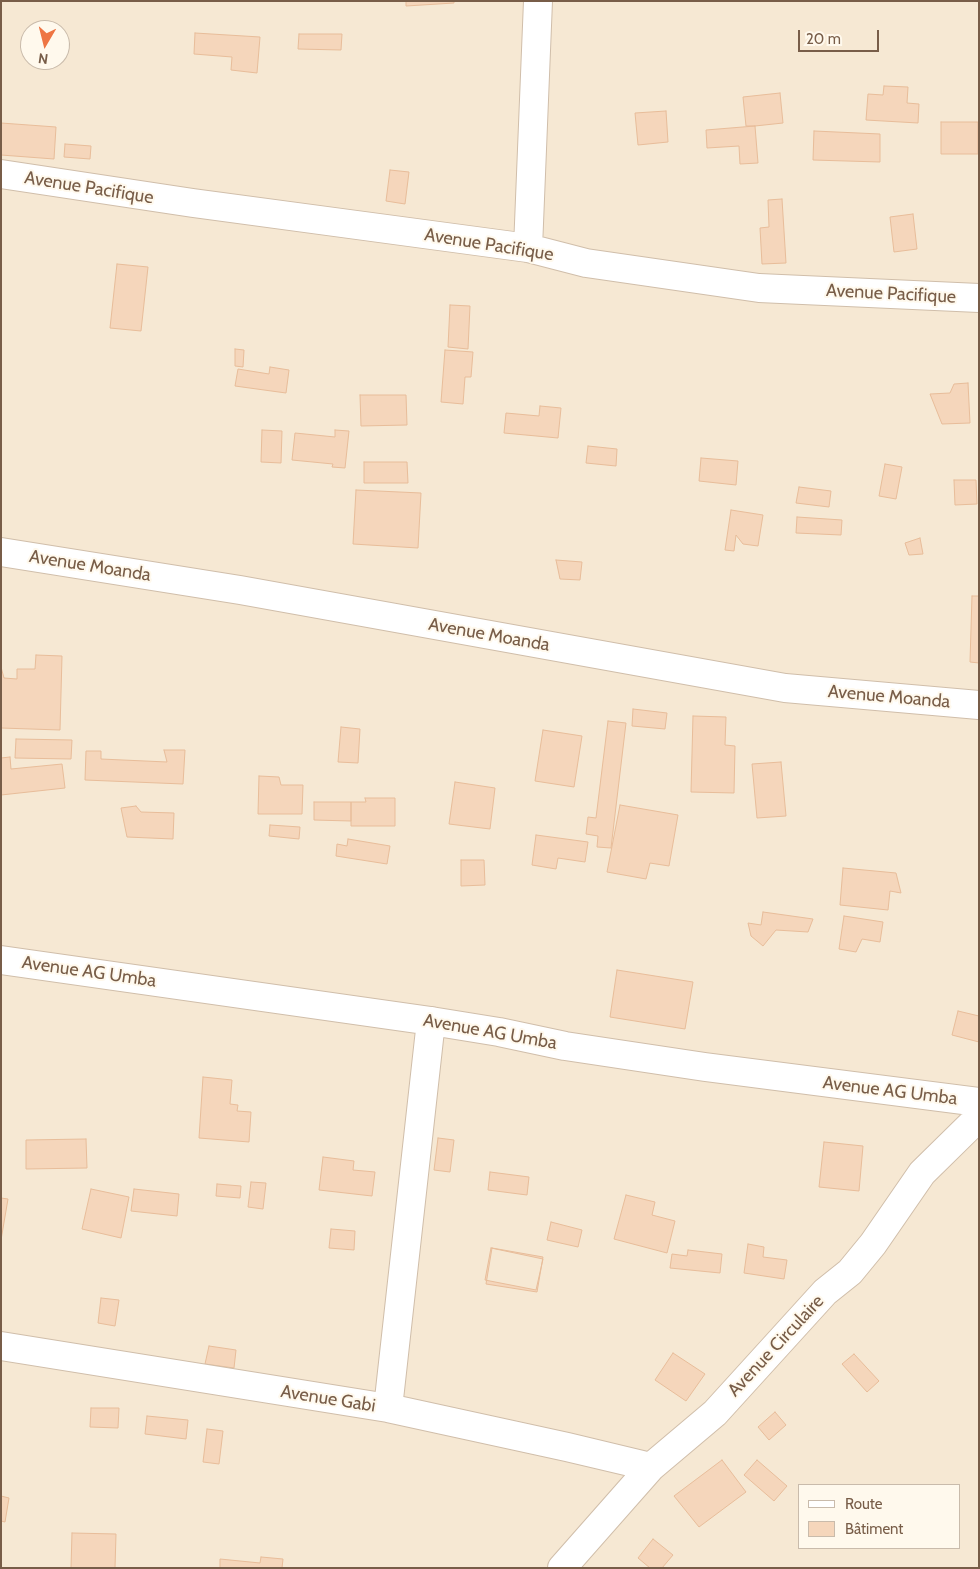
<!DOCTYPE html>
<html>
<head>
<meta charset="utf-8">
<style>
  body { margin:0 }
  #map { position:relative; width:980px; height:1569px; overflow:hidden; background:#fef6e5; font-family:Cabin,sans-serif }
  canvas { display:block }
  .frame { position:absolute; inset:0; border:2px solid #785d48; pointer-events:none }
  .legend { position:absolute; left:798px; top:1484px; width:162px; height:65px; box-sizing:border-box; background:#fff9ed; border:1px solid #c9bbab; margin:0; padding:6px 9px; list-style:none; font-size:15px; color:#785d48 }
  .legend li { display:flex; align-items:center; gap:10px; height:25px }
  .legend b { width:25px; border:1px solid #c9bbab }
  .north { position:absolute; left:20px; top:20px; width:50px; height:50px; box-sizing:border-box; background:#fff9ed; border:1px solid #c9bbab; border-radius:50%; rotate:188deg; font-size:14px; font-weight:700; line-height:20px; text-align:center; color:#785d48 }
  .north::after { content:''; display:block; margin:auto; width:18px; height:22px; background:#ee7543; clip-path:polygon(50% 0,100% 100%,50% 72%,0 100%) }
  .scale { position:absolute; left:798px; top:30px; width:81px; height:22px; box-sizing:border-box; border:2px solid #785d48; border-top:0; padding-left:6px; font-size:15px; line-height:18px; white-space:nowrap; color:#785d48; -webkit-text-stroke:4px #fff9ed; paint-order:stroke }
</style>
</head>
<body>
<div id="map">
<canvas width="980" height="1569"></canvas>
<div class="frame"></div>
<ul class="legend">
<li><b style="height:6px;background:#fff"></b>Route</li>
<li><b style="height:14px;background:#f5d6bb"></b>Bâtiment</li>
</ul>
<div class="north">N</div>
<div class="scale">20 m</div>
</div>
<script>
const ctx = document.querySelector('canvas').getContext('2d');
ctx.lineJoin = 'round';
function paint(path, color) {
  ctx.fillStyle = color;
  ctx.fill(path, 'evenodd');
}
function toPath(rows) {
  const path = new Path2D();
  for (const r of rows) {
    path.moveTo(r[0], r[1]);
    for (let i = 2; i < r.length; i += 2) path.lineTo(r[i], r[i + 1]);
  }
  return path;
}
function trace(path, color, width, dash) {
  ctx.strokeStyle = color;
  ctx.lineWidth = width;
  ctx.lineCap = dash ? 'butt' : 'round';
  ctx.setLineDash(dash || []);
  ctx.stroke(path);
}
function write(font, color, halo, rows, align = 'center') {
  ctx.font = font + ' Cabin,sans-serif';
  ctx.lineWidth = 4;
  ctx.setLineDash([]);
  ctx.textBaseline = 'middle';
  ctx.strokeStyle = halo;
  ctx.fillStyle = color;
  for (const [text, x, y, turn = 0] of rows) {
    ctx.save();
    ctx.translate(x, y);
    ctx.rotate((+turn || 0) * Math.PI / 180);
    ctx.textAlign = isNaN(turn) ? turn : align;
    if (halo) ctx.strokeText(text, 0, 0);
    ctx.fillText(text, 0, 0);
    ctx.restore();
  }
}
const residential = toPath([
  [1,1,979,1,979,1568,1,1568],
  [30,30,60,30,60,60,30,60],
  [799,1485,959,1485,959,1548,799,1548]
]);
const building = toPath([
  [406,1,454,1,454,3,406,6,406,1],
  [195,33,260,37,257,73,231,70,232,57,194,54,195,33],
  [299,34,342,34,341,50,298,49,299,34],
  [884,86,908,87,907,103,919,104,918,123,866,120,868,94,883,95,884,86],
  [780,93,783,123,755,126,746,126,743,97,780,93],
  [666,111,668,142,638,145,635,113,666,111],
  [941,122,978,122,978,154,941,154,941,122],
  [1,123,56,127,54,159,1,155,1,123],
  [755,126,758,163,740,164,739,146,707,148,706,130,755,126],
  [814,131,880,134,880,162,813,160,814,131],
  [65,144,91,146,90,159,64,157,65,144],
  [390,170,409,172,405,204,386,201,390,170],
  [782,199,786,263,762,264,760,228,769,227,768,200,782,199],
  [913,214,917,249,894,252,890,217,913,214],
  [117,264,148,267,141,331,110,328,117,264],
  [450,305,470,306,468,349,448,347,450,305],
  [235,349,244,350,243,367,235,366,235,349],
  [445,350,473,352,471,377,465,377,463,404,441,402,445,350],
  [270,367,289,370,286,393,235,386,238,369,269,374,270,367],
  [968,383,970,423,942,424,930,394,950,393,954,384,968,383],
  [360,395,406,395,407,425,361,426,360,395],
  [540,406,561,408,558,438,504,433,506,413,539,416,540,406],
  [262,430,282,431,281,463,261,462,262,430],
  [335,430,349,431,345,468,332,467,333,464,292,460,295,433,335,437,335,430],
  [588,446,617,449,616,466,586,463,588,446],
  [701,458,738,461,736,485,699,481,701,458],
  [364,462,407,462,408,483,364,483,364,462],
  [885,464,902,467,896,499,879,496,885,464],
  [954,480,976,480,977,504,955,505,954,480],
  [799,487,831,491,829,507,796,503,799,487],
  [356,490,421,493,418,548,353,544,356,490],
  [731,510,763,515,758,546,743,544,736,535,734,551,725,550,731,510],
  [797,517,842,520,841,535,796,533,797,517],
  [920,538,923,554,909,555,905,543,920,538],
  [556,560,582,562,580,580,560,579,556,560],
  [972,596,979,596,979,663,970,662,972,596],
  [36,655,62,656,60,730,1,728,1,667,4,678,17,679,17,669,35,669,36,655],
  [633,709,667,713,665,729,632,726,633,709],
  [693,716,726,717,725,745,735,746,734,793,691,792,693,716],
  [608,721,626,723,611,848,597,847,598,836,586,834,588,817,596,818,608,721],
  [341,727,360,729,358,763,338,762,341,727],
  [543,730,582,736,574,787,535,781,543,730],
  [16,739,72,740,71,759,15,758,16,739],
  [164,750,185,750,183,784,85,780,86,751,101,751,101,759,167,762,164,750],
  [10,757,11,769,62,764,65,788,1,795,1,758,10,757],
  [781,762,786,816,757,818,752,764,781,762],
  [259,776,279,777,281,785,303,785,302,814,258,814,259,776],
  [455,782,495,788,490,829,449,824,455,782],
  [365,798,395,798,395,826,351,826,351,802,366,802,365,798],
  [314,802,351,802,351,821,314,820,314,802],
  [620,805,678,815,669,866,650,863,646,879,607,872,620,805],
  [136,806,141,812,174,813,173,839,127,837,121,808,136,806],
  [270,825,300,827,299,839,269,836,270,825],
  [536,835,588,842,585,862,558,858,556,869,532,865,536,835],
  [348,839,390,846,387,864,336,856,337,844,347,846,348,839],
  [461,860,484,860,485,885,461,886,461,860],
  [843,868,896,873,901,893,890,891,888,910,840,905,843,868],
  [763,912,813,919,808,932,776,930,763,946,751,936,748,923,761,925,763,912],
  [844,916,883,922,880,942,862,939,856,952,839,949,844,916],
  [617,970,693,982,685,1029,610,1017,617,970],
  [958,1011,979,1016,979,1042,952,1035,958,1011],
  [203,1077,232,1080,230,1104,238,1105,237,1111,251,1112,249,1142,199,1138,203,1077],
  [438,1138,454,1140,450,1172,434,1170,438,1138],
  [86,1139,87,1168,26,1169,26,1140,86,1139],
  [824,1142,863,1146,859,1191,819,1187,824,1142],
  [323,1157,354,1161,353,1170,375,1172,372,1196,319,1190,323,1157],
  [490,1172,529,1177,527,1195,488,1190,490,1172],
  [251,1182,266,1183,263,1209,248,1207,251,1182],
  [217,1184,241,1186,240,1198,216,1196,217,1184],
  [91,1189,129,1197,121,1238,82,1229,91,1189],
  [134,1189,179,1194,177,1216,131,1211,134,1189],
  [626,1195,655,1202,652,1215,675,1221,667,1253,614,1239,626,1195],
  [1,1198,8,1199,1,1240,1,1198],
  [551,1222,582,1230,578,1247,547,1240,551,1222],
  [331,1229,355,1231,354,1250,329,1248,331,1229],
  [748,1244,764,1247,763,1257,787,1260,784,1279,744,1273,748,1244],
  [491,1248,543,1259,536,1290,485,1280,491,1248],
  [492,1248,543,1257,537,1292,486,1284,492,1248],
  [688,1250,722,1254,720,1273,670,1268,672,1254,687,1256,688,1250],
  [101,1298,119,1300,115,1326,98,1323,101,1298],
  [209,1346,236,1350,234,1368,205,1364,209,1346],
  [673,1353,705,1374,686,1401,655,1380,673,1353],
  [854,1354,879,1381,867,1392,842,1364,854,1354],
  [91,1408,119,1408,118,1428,90,1427,91,1408],
  [775,1412,786,1425,769,1440,758,1427,775,1412],
  [147,1416,188,1420,186,1439,145,1434,147,1416],
  [207,1429,223,1431,219,1464,203,1462,207,1429],
  [722,1460,746,1492,699,1527,674,1496,722,1460],
  [757,1460,787,1486,774,1501,744,1475,757,1460],
  [1,1496,9,1498,5,1522,1,1521,1,1496],
  [72,1533,116,1534,115,1568,71,1568,72,1533],
  [653,1539,673,1555,662,1568,650,1568,638,1558,653,1539],
  [261,1557,283,1559,282,1568,220,1568,220,1559,260,1563,261,1557]
]);
const minor = toPath([
  [1,174,193,203,528,248,586,263,759,288,979,298],
  [528,248,538,1],
  [1,552,240,590,785,688,979,705],
  [1,960,431,1021,499,1032,565,1046,705,1067,979,1102],
  [1,1346,388,1408,567,1447,651,1467],
  [388,1408,431,1021],
  [562,1568,651,1467,715,1413,825,1292,850,1272,873,1244,922,1173,979,1117]
]);
const streetNames = [
  ["Avenue Pacifique",89,188,9],
  ["Avenue Pacifique",489,245,9],
  ["Avenue Pacifique",891,294,3],
  ["Avenue Moanda",90,566,9],
  ["Avenue Moanda",489,635,10],
  ["Avenue Moanda",889,697,5],
  ["Avenue AG Umba",89,972,8],
  ["Avenue AG Umba",490,1032,10],
  ["Avenue AG Umba",890,1091,7],
  ["Avenue Circulaire",776,1346,-47],
  ["Avenue Gabi",328,1399,9]
];
paint(residential, '#f6e8d3');
paint(building, '#f5d6bb');
trace(building, '#e8bd9a', 1);
trace(minor, '#d0beaa', 30);
trace(minor, '#fff', 28);
write('18px', '#785d48', '#fff9ed', streetNames);
</script>
</body>
</html>
